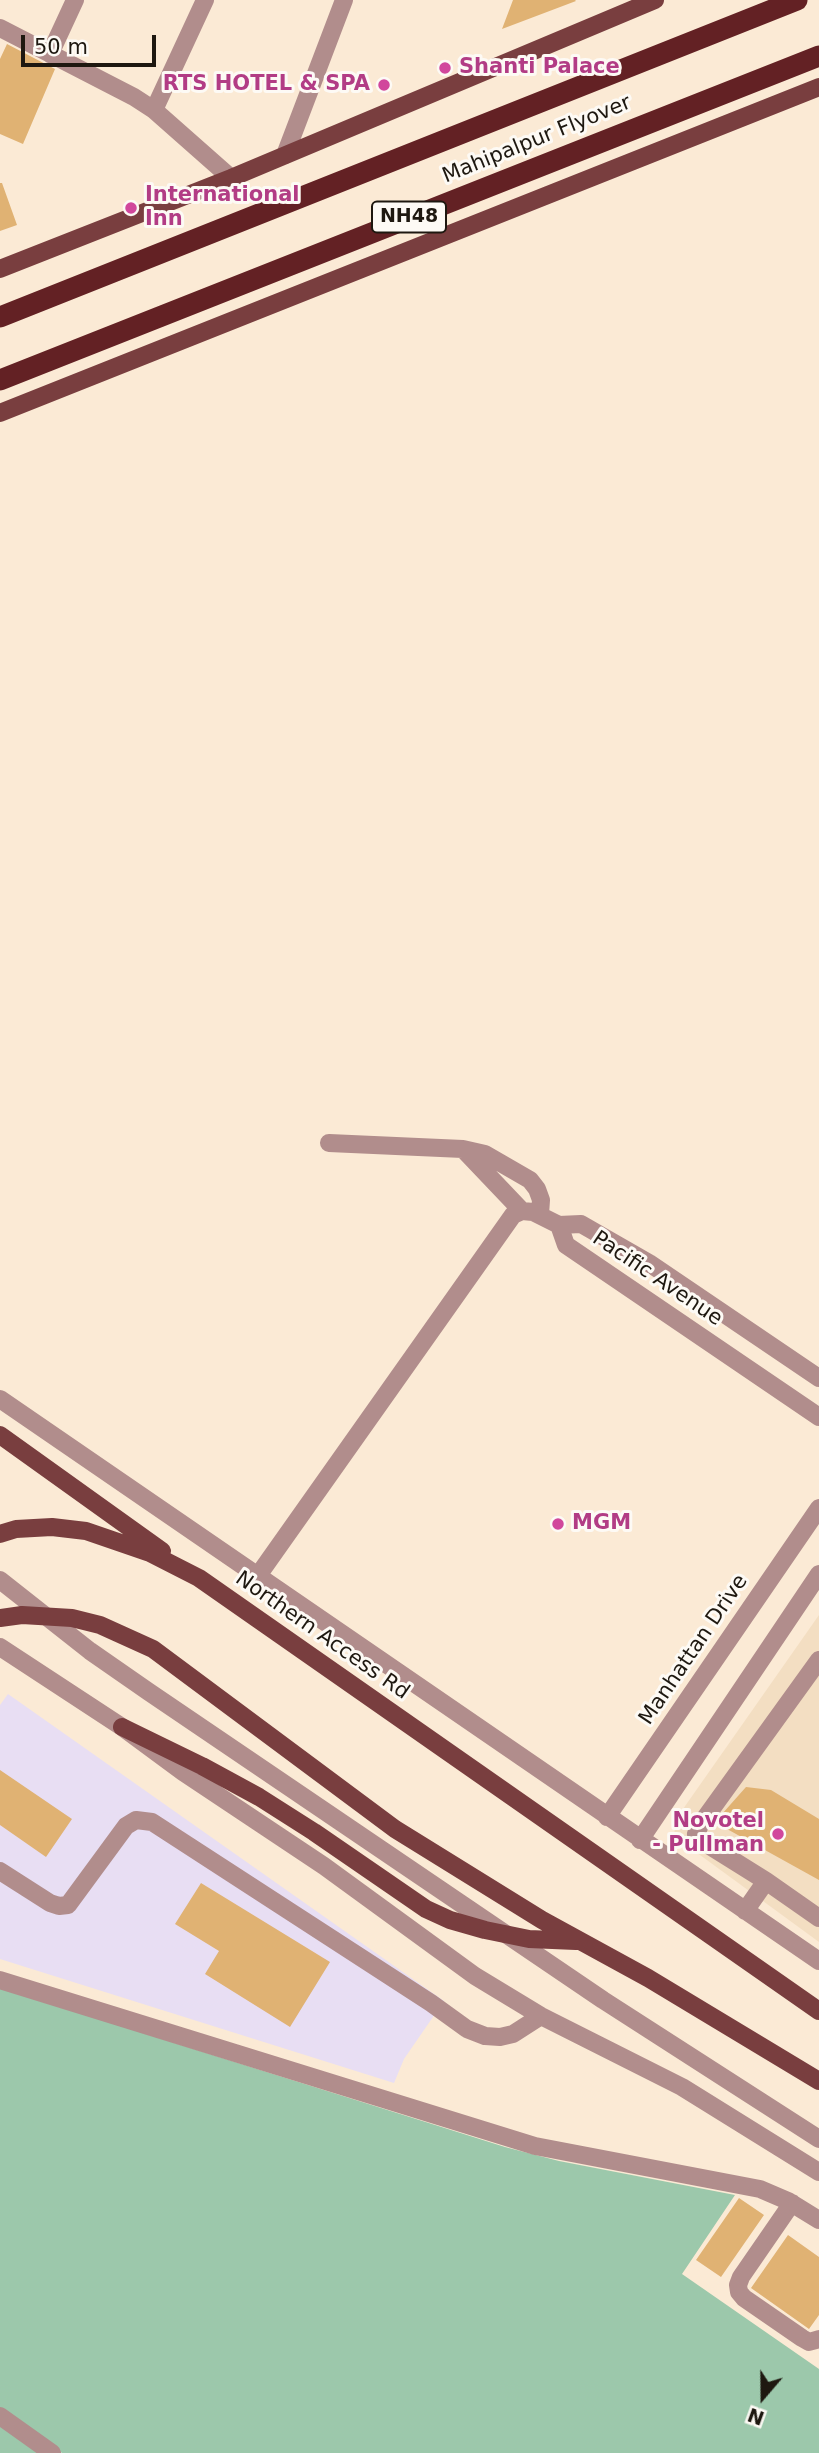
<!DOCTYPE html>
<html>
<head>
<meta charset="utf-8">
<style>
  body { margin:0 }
  #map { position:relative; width:819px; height:2453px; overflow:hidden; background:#fbead5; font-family:"DejaVu Sans",sans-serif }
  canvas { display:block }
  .north { position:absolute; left:728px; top:2362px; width:70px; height:70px; -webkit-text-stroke:5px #fdfaf5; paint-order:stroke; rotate:200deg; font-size:19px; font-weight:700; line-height:28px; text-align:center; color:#1e1810 }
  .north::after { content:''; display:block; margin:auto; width:24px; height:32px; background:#1e1810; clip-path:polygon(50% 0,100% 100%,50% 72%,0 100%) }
  .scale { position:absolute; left:21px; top:35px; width:135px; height:32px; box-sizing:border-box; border:4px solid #1e1810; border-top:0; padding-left:9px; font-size:21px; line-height:24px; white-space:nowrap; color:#1e1810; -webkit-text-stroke:5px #fdfaf5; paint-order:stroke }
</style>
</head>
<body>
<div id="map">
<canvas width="819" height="2453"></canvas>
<div class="north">N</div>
<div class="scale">50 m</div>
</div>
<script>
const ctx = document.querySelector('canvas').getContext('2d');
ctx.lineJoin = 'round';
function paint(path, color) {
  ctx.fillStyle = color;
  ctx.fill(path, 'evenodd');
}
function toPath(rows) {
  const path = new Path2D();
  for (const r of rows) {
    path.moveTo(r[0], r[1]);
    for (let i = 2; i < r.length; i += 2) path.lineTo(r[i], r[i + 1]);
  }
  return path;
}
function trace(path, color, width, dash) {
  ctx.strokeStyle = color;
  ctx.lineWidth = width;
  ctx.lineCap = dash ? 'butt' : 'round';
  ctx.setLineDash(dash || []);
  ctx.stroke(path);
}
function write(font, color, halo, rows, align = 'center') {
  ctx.font = font + ' "DejaVu Sans",sans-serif';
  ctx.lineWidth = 6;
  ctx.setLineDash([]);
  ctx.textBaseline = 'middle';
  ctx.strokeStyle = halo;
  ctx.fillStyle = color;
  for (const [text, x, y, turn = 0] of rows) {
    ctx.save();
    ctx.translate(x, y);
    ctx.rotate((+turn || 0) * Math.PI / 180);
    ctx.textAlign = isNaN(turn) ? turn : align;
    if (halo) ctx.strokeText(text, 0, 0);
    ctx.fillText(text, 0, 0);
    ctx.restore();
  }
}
const built = toPath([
  [819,1615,819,1942,674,1836,676,1819]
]);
const industrial = toPath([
  [8,1694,444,2001,404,2059,394,2083,0,1959,0,1705]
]);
const green = toPath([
  [0,1988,505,2147,559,2161,735,2195,682,2274,819,2369,819,2453,62,2453,0,2409],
  [0,2424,41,2453,0,2453]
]);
const building = toPath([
  [513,0,575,0,576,1,502,29],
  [7,44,55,69,23,144,0,134,0,59],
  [0,183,2,183,17,225,0,231],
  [0,1770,72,1819,46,1857,0,1825],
  [746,1787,771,1790,819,1819,819,1880,718,1824,722,1814],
  [201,1883,330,1962,290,2027,205,1974,219,1951,175,1924],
  [739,2198,764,2215,721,2277,696,2260],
  [788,2235,819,2257,819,2315,809,2329,751,2288]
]);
const minor = toPath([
  [0,28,134,97,154,110,231,178],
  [50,54,75,0],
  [154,110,205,0],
  [285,155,344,0],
  [329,1143,463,1149,485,1154,530,1180,537,1189,541,1200,540,1214],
  [463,1149,522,1211],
  [559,1225,566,1245,819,1417],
  [559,1225,581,1224,649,1263,819,1378],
  [0,1399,819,1961],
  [257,1577,513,1215,522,1211,533,1212,559,1225],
  [0,1580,90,1651,149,1692,603,2000,819,2139],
  [0,1647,122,1727,183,1772,324,1866,475,1976,541,2016,682,2087,819,2172],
  [819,1660,700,1825,696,1834,702,1841,766,1881,819,1918],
  [607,1817,819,1508],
  [640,1840,819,1574],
  [0,1871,50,1903,59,1906,68,1905,126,1826,136,1820,152,1822,431,2003,467,2029,485,2036,500,2037,513,2034,541,2016],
  [745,1911,766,1881],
  [0,1980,535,2146,760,2189,788,2201,819,2220],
  [792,2203,741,2277,738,2285,739,2292,744,2298,802,2338,809,2342,819,2339],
  [0,2416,52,2453]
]);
const major = toPath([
  [0,269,231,178,655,0],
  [0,413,819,87],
  [0,1435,162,1551],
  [0,1534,16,1529,52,1527,86,1531,150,1553,199,1578,819,2011],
  [0,1618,22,1615,72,1618,100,1625,153,1649,395,1829,542,1920,648,1978,819,2081],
  [122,1727,202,1766,259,1797,314,1832,426,1909,450,1920,485,1930,529,1939,576,1941]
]);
const highway = toPath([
  [0,317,797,0],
  [0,380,819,56]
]);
const markers = [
  [445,68,7,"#d1479c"],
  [384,85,7,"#d1479c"],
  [131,208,7,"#d1479c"],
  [558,1524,7,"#d1479c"],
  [778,1834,7,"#d1479c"]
];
const shields = [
  [409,217,74]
];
const shieldNames = [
  ["NH48",409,217]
];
const hotelNames = [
  ["Shanti Palace",459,68],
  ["RTS HOTEL & SPA",370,85,"right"],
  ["International",145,196],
  ["Inn",145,220],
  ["MGM",572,1524],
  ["Novotel",764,1822,"right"],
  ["- Pullman",764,1846,"right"]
];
const streetNames = [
  ["Mahipalpur Flyover",537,140,-22],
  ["Pacific Avenue",657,1279,34],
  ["Northern Access Rd",322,1636,35],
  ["Manhattan Drive",694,1650,-56]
];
paint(built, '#f3dec2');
paint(industrial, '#e8def3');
paint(green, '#9cc8ab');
paint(building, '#e0b273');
trace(minor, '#b18d8c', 18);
trace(major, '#793e3f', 18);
trace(highway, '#632124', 21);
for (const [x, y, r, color] of markers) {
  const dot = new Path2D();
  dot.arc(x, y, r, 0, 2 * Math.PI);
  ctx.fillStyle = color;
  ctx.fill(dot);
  trace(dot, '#fdfaf5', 2.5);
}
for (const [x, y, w] of shields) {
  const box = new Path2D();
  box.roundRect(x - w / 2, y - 15.5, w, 31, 5);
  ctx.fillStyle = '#fdfaf5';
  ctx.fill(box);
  trace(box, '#1e1810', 2);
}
write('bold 19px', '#1e1810', null, shieldNames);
write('bold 21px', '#b23c85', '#fdfaf5', hotelNames, 'left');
write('21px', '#1e1810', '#fdfaf5', streetNames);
</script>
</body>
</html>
